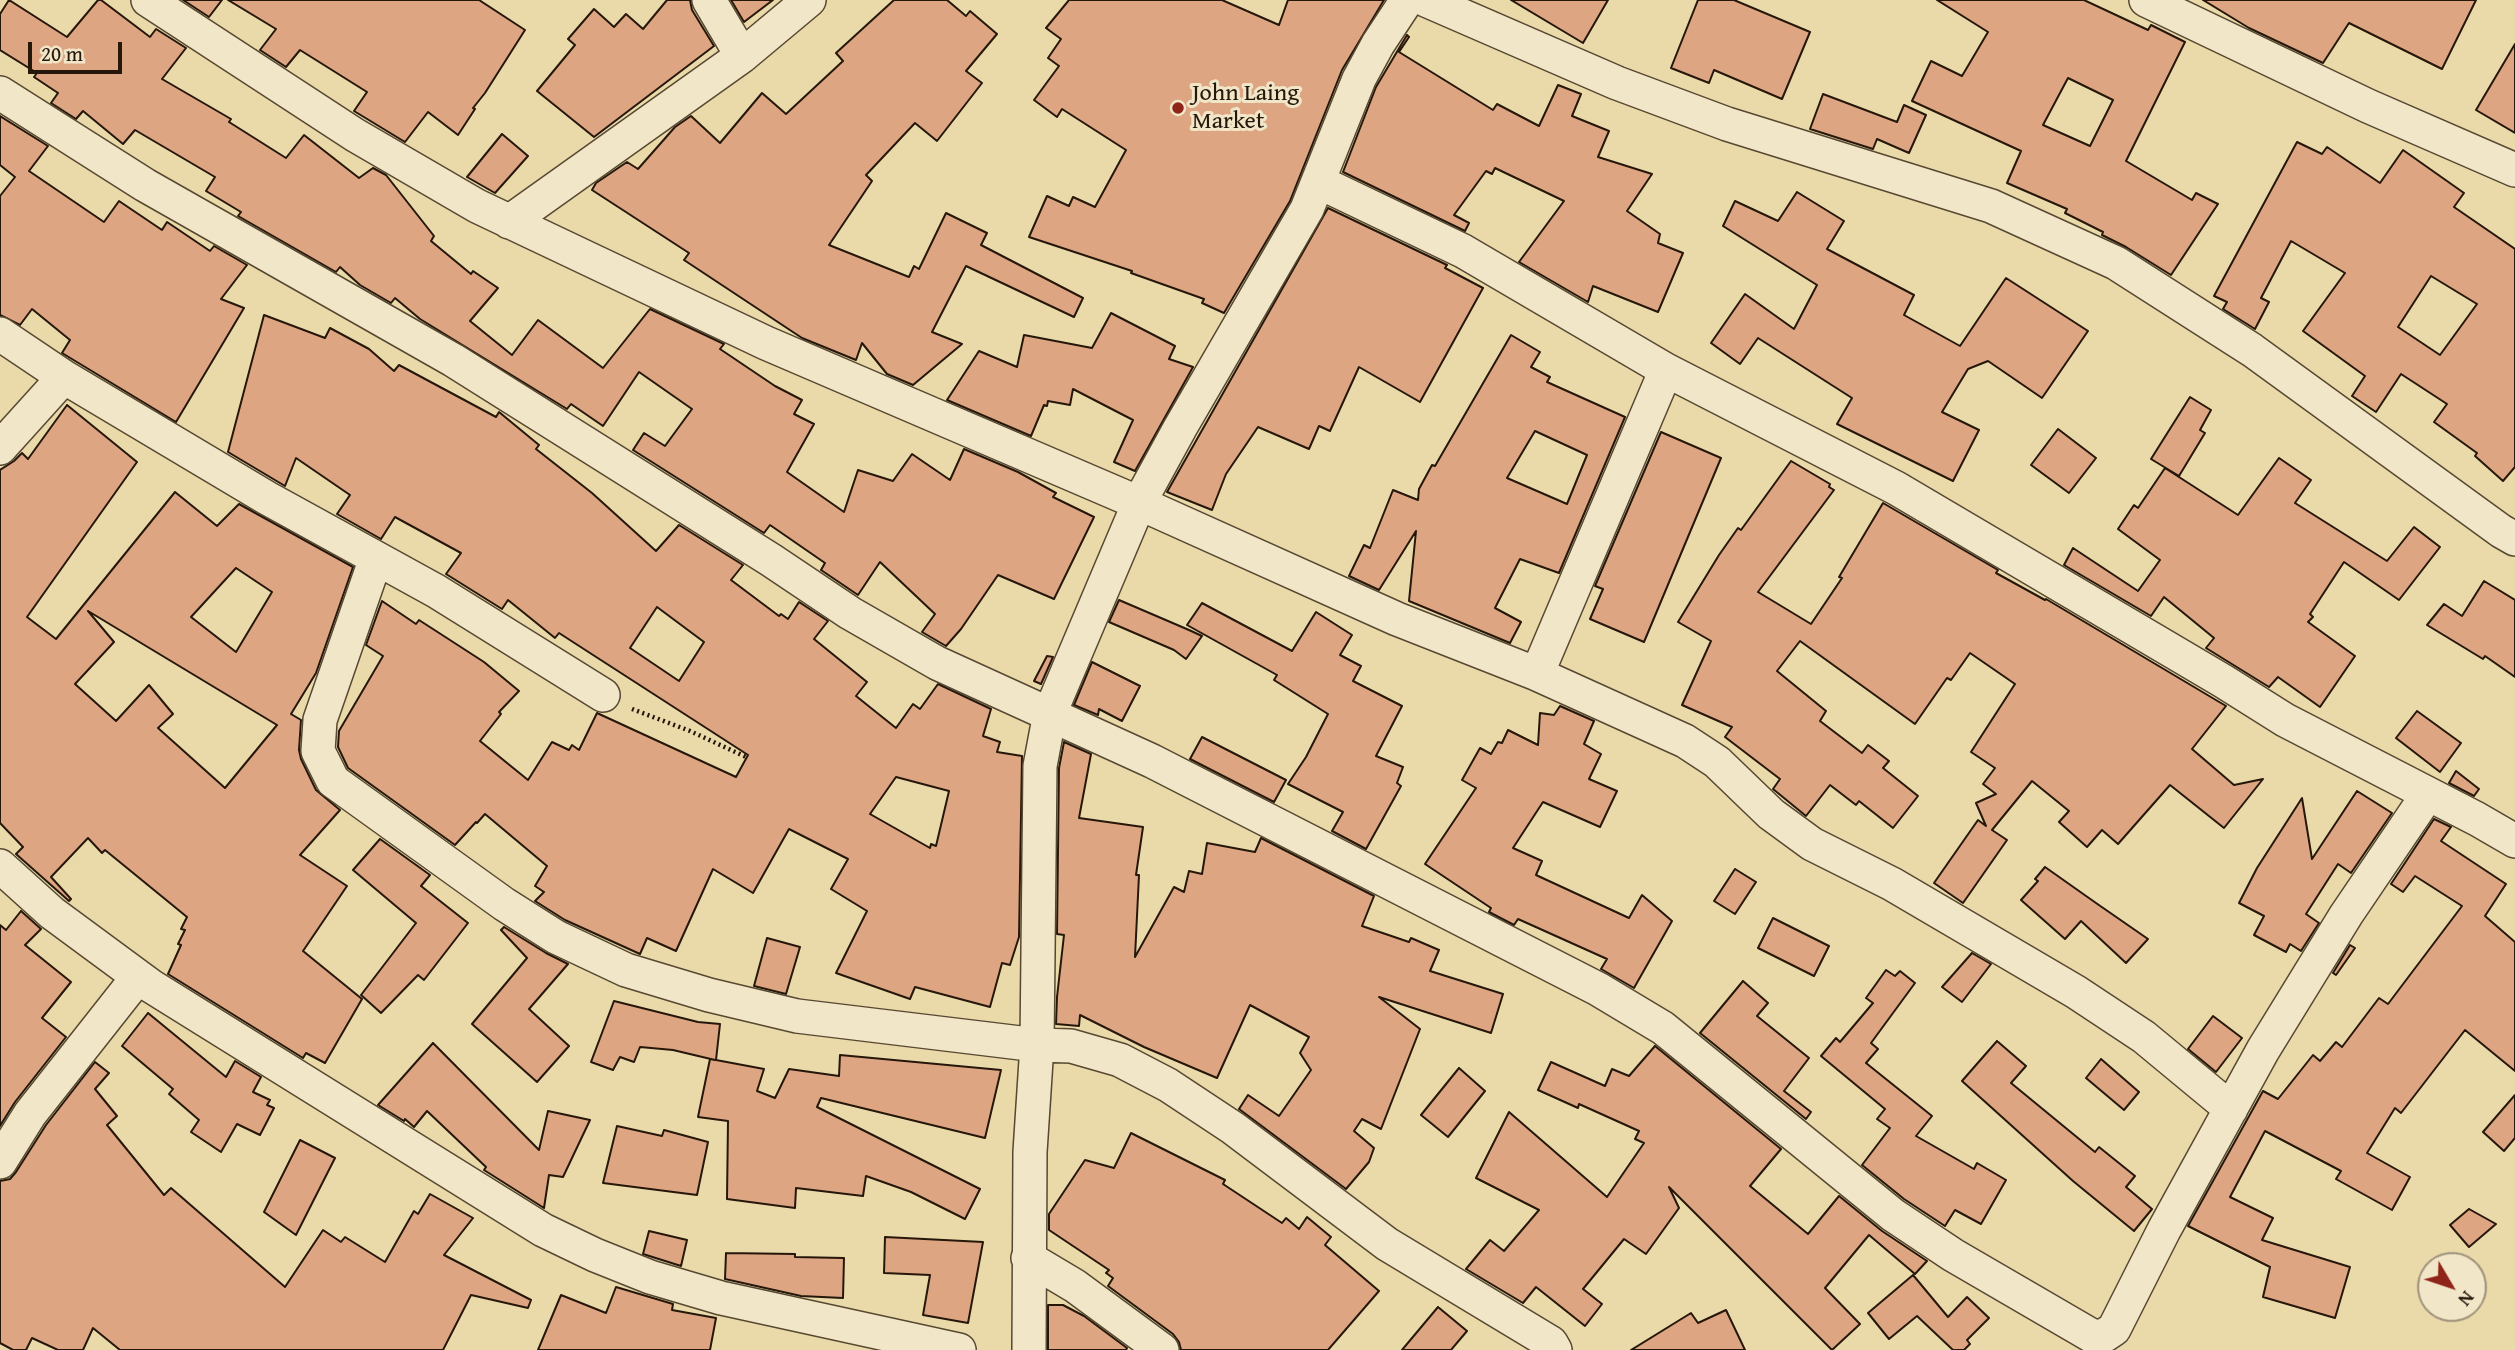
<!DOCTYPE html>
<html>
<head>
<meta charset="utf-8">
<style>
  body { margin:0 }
  #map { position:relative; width:2515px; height:1350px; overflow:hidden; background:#ead9a9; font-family:"Gentium Book Plus",serif }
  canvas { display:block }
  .north { position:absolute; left:2417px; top:1252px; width:70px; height:70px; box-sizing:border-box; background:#f1e6c7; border:2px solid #a0937c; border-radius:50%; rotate:129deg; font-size:19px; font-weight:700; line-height:28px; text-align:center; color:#26170b }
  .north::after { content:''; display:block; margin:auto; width:24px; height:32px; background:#8f2418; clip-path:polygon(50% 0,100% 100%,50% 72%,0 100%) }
  .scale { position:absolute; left:28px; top:42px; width:94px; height:32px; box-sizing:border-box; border:4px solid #26170b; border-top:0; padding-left:9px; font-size:21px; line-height:24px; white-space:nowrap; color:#26170b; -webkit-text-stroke:5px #f1e6c7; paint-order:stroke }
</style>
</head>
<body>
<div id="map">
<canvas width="2515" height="1350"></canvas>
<div class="north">N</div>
<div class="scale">20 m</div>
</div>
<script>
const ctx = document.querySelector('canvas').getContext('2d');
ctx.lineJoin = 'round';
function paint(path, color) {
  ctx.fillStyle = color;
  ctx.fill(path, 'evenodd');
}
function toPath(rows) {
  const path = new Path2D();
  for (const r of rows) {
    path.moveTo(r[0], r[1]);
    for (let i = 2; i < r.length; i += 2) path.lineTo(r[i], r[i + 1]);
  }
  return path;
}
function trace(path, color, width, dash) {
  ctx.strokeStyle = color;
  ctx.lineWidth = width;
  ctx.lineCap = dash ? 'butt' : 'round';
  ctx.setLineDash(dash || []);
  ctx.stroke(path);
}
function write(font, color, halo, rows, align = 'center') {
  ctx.font = font + ' "Gentium Book Plus",serif';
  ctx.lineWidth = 6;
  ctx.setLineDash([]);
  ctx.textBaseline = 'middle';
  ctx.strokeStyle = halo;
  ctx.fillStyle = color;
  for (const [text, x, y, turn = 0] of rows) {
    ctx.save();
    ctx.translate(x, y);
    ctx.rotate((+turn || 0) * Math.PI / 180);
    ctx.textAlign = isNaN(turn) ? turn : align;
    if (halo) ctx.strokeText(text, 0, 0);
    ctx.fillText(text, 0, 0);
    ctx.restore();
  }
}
const building = toPath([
  [9,0,67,37,98,0,101,0,150,37,156,29,186,48,162,79,231,119,229,122,286,158,304,135,359,178,373,168,386,175,434,236,431,241,471,274,473,271,498,288,470,321,512,355,538,320,603,368,650,309,724,344,720,349,775,386,802,400,794,414,814,424,787,472,844,512,858,470,893,481,912,454,950,480,964,449,1018,472,1056,493,1053,497,1094,517,1054,599,998,575,961,629,946,646,922,632,935,614,880,562,858,595,821,570,825,563,770,525,764,533,633,450,644,433,665,446,692,409,639,372,603,426,571,404,567,409,420,319,395,298,391,303,360,285,340,267,336,272,238,216,241,212,206,191,215,177,135,130,123,144,83,111,76,119,51,103,58,93,34,77,37,73,0,50,0,14,9,0],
  [183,0,222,0,209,17,183,0],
  [228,0,479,0,525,30,485,93,473,108,475,109,458,135,428,112,405,142,354,111,367,92,300,50,286,67,260,50,276,29,228,0],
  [667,0,690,0,692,10,714,46,594,137,537,91,575,45,568,39,594,9,614,27,626,14,643,29,667,0],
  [731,0,773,0,744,22,731,0],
  [894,0,947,0,966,16,970,11,997,34,966,71,982,83,937,141,915,123,866,175,872,181,829,245,909,277,914,266,919,269,946,213,987,233,981,245,1083,298,1074,317,966,266,932,332,962,344,913,385,887,374,862,343,856,360,802,338,684,260,689,253,592,190,596,183,627,162,638,169,675,127,691,116,720,143,762,93,786,114,843,61,836,53,894,0],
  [1069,0,1222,0,1279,25,1288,0,1384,0,1342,70,1290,201,1224,313,1202,303,1204,299,1131,273,1132,271,1029,237,1047,196,1069,206,1073,197,1095,207,1126,150,1062,109,1057,117,1034,100,1059,66,1048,58,1061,39,1046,28,1069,0],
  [1511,0,1608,0,1583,43,1511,0],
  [1698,0,1734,0,1810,32,1782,99,1714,70,1709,83,1671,68,1698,0],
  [1937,0,2084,0,2148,30,2151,25,2185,42,2126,161,2192,200,2196,193,2218,204,2171,275,2126,247,2102,235,2103,232,2065,213,2067,209,2007,183,2021,151,1912,101,1931,61,1962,76,1988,32,1937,0],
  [2068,78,2113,100,2090,146,2043,125,2068,78],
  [2203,0,2476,0,2442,69,2349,23,2323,63,2249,28,2203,0],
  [1407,35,1409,37,1399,52,1493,110,1497,104,1539,126,1558,85,1581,94,1572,116,1609,131,1598,157,1652,174,1627,211,1660,234,1658,243,1683,253,1658,312,1593,286,1588,302,1519,262,1564,201,1495,168,1492,174,1486,171,1454,215,1469,223,1465,231,1343,172,1376,87,1407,35],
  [2515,44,2515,133,2476,110,2515,44],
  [1823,94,1897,122,1904,105,1926,115,1909,153,1877,139,1873,149,1810,129,1823,94],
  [0,116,48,146,29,171,104,222,119,201,162,230,167,222,210,251,214,246,247,265,221,299,244,308,176,422,62,353,70,340,32,309,20,325,0,315,0,196,15,177,0,165,0,116],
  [502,134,528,156,495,193,467,177,502,134],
  [2297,142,2322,154,2327,147,2380,183,2403,150,2464,193,2454,207,2515,249,2515,467,2503,481,2475,456,2477,453,2434,422,2447,404,2401,374,2376,412,2352,396,2365,376,2303,331,2345,273,2291,241,2261,298,2269,302,2255,329,2223,309,2227,302,2214,296,2297,142],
  [2431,276,2477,304,2440,355,2398,327,2431,276],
  [1797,192,1844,221,1827,249,1914,295,1904,315,1960,346,2006,278,2088,331,2042,398,1988,361,1968,369,1942,412,1979,430,1953,481,1837,424,1852,398,1758,338,1740,364,1711,343,1745,294,1794,329,1817,285,1723,226,1735,201,1778,221,1797,192],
  [1328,208,1447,265,1445,268,1483,288,1420,402,1359,367,1330,431,1319,426,1309,449,1258,427,1226,474,1212,510,1167,492,1328,208],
  [1111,313,1175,346,1169,359,1193,367,1135,471,1114,462,1133,420,1073,389,1070,405,1048,401,1047,406,1044,405,1031,436,947,400,979,351,1017,367,1024,335,1092,348,1111,313],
  [264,315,325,338,330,328,369,349,394,371,399,365,496,417,499,412,539,445,536,449,592,493,656,551,679,525,743,565,731,580,779,616,781,614,788,619,799,602,828,621,814,639,867,682,856,696,896,728,913,704,920,709,938,684,991,709,983,736,1000,742,997,752,1022,756,1019,937,1010,965,1002,963,990,1007,915,987,910,999,836,973,867,911,831,889,848,859,789,829,753,893,713,869,676,951,647,938,640,954,565,920,535,901,544,892,535,886,547,866,485,814,477,823,476,822,455,845,348,768,338,747,339,731,383,656,366,645,382,601,416,624,419,620,484,662,519,691,499,712,501,714,480,741,528,780,552,742,569,750,572,745,579,750,597,713,736,777,748,755,559,633,555,638,508,600,502,609,446,574,461,553,395,517,381,539,337,514,350,495,296,458,285,486,228,452,264,315],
  [657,607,704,642,679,681,630,648,657,607],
  [896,777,949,791,936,846,931,844,930,848,870,814,896,777],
  [1511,335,1540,352,1531,367,1550,377,1547,382,1625,417,1559,573,1520,559,1495,608,1521,622,1510,643,1409,601,1416,531,1379,590,1349,576,1364,545,1370,548,1393,490,1418,500,1419,489,1432,465,1435,466,1511,335],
  [1535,431,1587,455,1567,504,1507,478,1535,431],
  [2190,397,2211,410,2200,430,2205,433,2179,476,2151,459,2190,397],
  [67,405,137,462,27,617,56,639,175,492,217,526,239,504,353,567,316,673,291,714,301,720,299,750,301,759,316,790,340,810,300,855,347,886,303,951,362,999,325,1063,306,1053,303,1058,168,974,181,945,178,944,185,930,181,929,187,917,105,850,102,853,88,838,51,877,71,899,69,901,16,854,23,847,0,823,0,470,14,461,22,453,28,459,67,405],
  [236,568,272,592,236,652,191,617,236,568],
  [88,611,277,725,225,788,158,728,173,714,149,685,116,721,75,684,114,642,88,611],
  [2058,429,2096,458,2069,493,2031,465,2058,429],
  [1661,432,1721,458,1644,642,1590,619,1603,589,1595,586,1661,432],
  [2279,458,2311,480,2295,503,2387,561,2414,527,2440,547,2399,600,2344,562,2310,614,2313,617,2308,622,2355,656,2320,707,2278,677,2269,687,2206,648,2214,638,2164,597,2151,616,2064,565,2073,548,2138,591,2160,560,2118,529,2134,505,2138,508,2165,468,2238,515,2279,458],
  [1791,461,1830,484,1829,487,1834,490,1758,592,1811,624,1842,578,1839,577,1883,503,1998,570,1996,573,2045,600,2046,599,2226,706,2192,749,2234,785,2263,779,2224,828,2170,785,2118,844,2102,830,2087,847,2059,822,2069,811,2032,781,1992,830,2007,840,1963,903,1934,883,1978,820,1986,826,1976,803,1996,794,1983,784,1995,768,1971,752,2015,684,1970,653,1951,680,1947,678,1915,724,1800,641,1777,671,1826,711,1820,721,1862,753,1868,745,1889,761,1883,768,1918,796,1893,828,1859,801,1856,805,1830,785,1806,816,1773,789,1780,779,1725,737,1732,727,1682,705,1711,641,1678,622,1719,555,1738,528,1741,530,1791,461],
  [2484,581,2515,600,2515,677,2485,656,2483,659,2427,625,2444,604,2462,616,2484,581],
  [1119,600,1189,630,1202,636,1186,659,1174,650,1109,622,1119,600],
  [1202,603,1292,651,1316,612,1352,635,1340,655,1361,666,1353,681,1402,706,1376,756,1403,767,1397,783,1401,786,1366,849,1332,831,1343,812,1288,784,1306,757,1328,714,1274,680,1277,675,1187,625,1202,603],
  [1047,656,1053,657,1041,684,1034,681,1047,656],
  [1092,662,1140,686,1122,721,1099,709,1098,715,1074,705,1092,662],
  [1560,706,1594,721,1584,744,1601,754,1589,779,1617,791,1600,827,1543,802,1513,848,1542,861,1536,875,1629,918,1642,895,1672,921,1634,988,1601,969,1607,959,1518,919,1514,925,1489,912,1491,908,1425,864,1476,788,1462,780,1480,748,1491,754,1498,742,1502,743,1508,730,1538,745,1540,713,1554,715,1560,706],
  [2417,711,2461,743,2440,772,2396,738,2417,711],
  [1202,737,1286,780,1274,802,1190,759,1202,737],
  [1064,742,1091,754,1079,818,1143,827,1136,875,1139,875,1135,957,1174,887,1184,892,1189,871,1202,874,1207,843,1255,852,1261,838,1374,896,1362,926,1409,942,1411,938,1439,950,1430,971,1503,994,1491,1033,1379,997,1420,1029,1381,1129,1362,1119,1354,1131,1374,1148,1369,1162,1346,1189,1239,1109,1248,1095,1279,1116,1311,1070,1300,1053,1309,1037,1250,1005,1217,1078,1144,1047,1080,1015,1079,1026,1056,1024,1057,997,1064,935,1057,934,1059,768,1064,742],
  [2456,771,2479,789,2474,796,2449,783,2456,771],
  [2357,791,2392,813,2351,873,2338,864,2306,914,2319,923,2301,951,2290,944,2286,952,2254,935,2264,916,2239,903,2257,868,2302,798,2312,859,2357,791],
  [2434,819,2451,827,2441,841,2506,884,2485,916,2515,942,2515,1071,2465,1030,2401,1113,2395,1108,2367,1153,2410,1177,2392,1210,2336,1179,2341,1171,2265,1131,2230,1197,2273,1218,2262,1240,2350,1267,2335,1318,2263,1297,2270,1267,2188,1226,2263,1091,2278,1099,2313,1055,2320,1061,2336,1042,2342,1047,2379,998,2388,1004,2462,906,2415,876,2403,892,2391,884,2434,819],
  [380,839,430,875,421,886,468,923,424,980,418,975,381,1013,361,995,416,923,353,870,380,839],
  [2045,867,2096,903,2148,939,2126,963,2081,921,2065,939,2021,900,2038,881,2035,879,2045,867],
  [1735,869,1756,882,1735,914,1714,901,1735,869],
  [21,911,41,929,25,945,71,982,42,1018,66,1037,15,1102,0,1126,0,925,6,930,21,911],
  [1773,918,1829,946,1814,976,1758,948,1773,918],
  [504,927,546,953,568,964,529,1009,569,1046,537,1082,472,1024,527,958,501,930,504,927],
  [767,938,800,947,786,994,754,986,767,938],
  [2350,945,2355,948,2336,975,2333,973,2350,945],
  [1972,953,1991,964,1962,1002,1942,987,1972,953],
  [1886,970,1895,976,1900,971,1915,983,1871,1043,1878,1049,1866,1063,1932,1116,1916,1136,1974,1169,1977,1163,2006,1180,1981,1224,1955,1210,1945,1226,1904,1199,1862,1165,1890,1128,1877,1119,1885,1109,1821,1056,1836,1038,1840,1042,1873,1003,1866,998,1886,970],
  [1743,981,1768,1003,1757,1016,1809,1058,1784,1091,1811,1112,1806,1119,1700,1033,1743,981],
  [614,1001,698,1022,720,1024,716,1060,764,1069,757,1091,775,1098,789,1069,839,1076,840,1055,1001,1070,985,1138,821,1098,817,1107,980,1189,965,1219,911,1192,866,1176,863,1196,796,1188,795,1208,727,1199,728,1121,698,1117,710,1059,715,1060,673,1050,640,1047,634,1062,620,1057,613,1070,591,1062,614,1001],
  [148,1013,226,1077,235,1061,261,1077,253,1092,270,1100,267,1105,274,1108,260,1135,237,1124,221,1152,191,1132,199,1120,169,1094,173,1089,122,1046,148,1013],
  [2213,1016,2242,1038,2216,1072,2188,1049,2213,1016],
  [1997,1041,2026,1066,2011,1083,2095,1152,2099,1147,2135,1176,2126,1187,2152,1209,2134,1231,2073,1181,1962,1081,1997,1041],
  [433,1043,539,1150,548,1111,590,1120,563,1177,549,1175,544,1208,484,1170,486,1167,427,1111,414,1127,405,1119,404,1121,378,1105,433,1043],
  [1655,1046,1781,1149,1750,1186,1808,1234,1839,1196,1882,1231,1927,1261,1915,1274,1869,1235,1825,1288,1860,1324,1832,1350,1669,1187,1679,1208,1646,1254,1624,1239,1583,1289,1602,1304,1585,1326,1536,1287,1523,1303,1466,1269,1490,1240,1504,1251,1539,1210,1476,1178,1509,1112,1607,1197,1644,1143,1635,1139,1639,1131,1579,1104,1578,1108,1538,1090,1551,1062,1605,1086,1612,1069,1629,1076,1655,1046],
  [2101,1059,2139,1092,2124,1110,2086,1078,2101,1059],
  [95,1062,109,1073,95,1089,117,1116,107,1125,164,1195,171,1188,285,1287,323,1230,341,1242,345,1237,385,1262,414,1211,418,1214,430,1194,473,1218,444,1255,531,1300,528,1308,471,1295,443,1350,120,1350,93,1328,83,1350,58,1350,32,1338,26,1350,13,1350,0,1343,0,1181,10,1179,16,1172,46,1125,95,1062],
  [1459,1068,1485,1091,1448,1137,1421,1115,1459,1068],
  [2515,1095,2515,1138,2504,1151,2483,1132,2515,1095],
  [617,1126,662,1136,664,1130,708,1142,697,1195,603,1183,617,1126],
  [1131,1133,1225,1180,1223,1184,1282,1223,1286,1218,1299,1229,1307,1217,1331,1237,1325,1245,1379,1291,1328,1350,1181,1350,1179,1342,1173,1334,1108,1286,1113,1278,1106,1273,1109,1270,1049,1230,1049,1214,1085,1160,1114,1168,1131,1133],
  [300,1140,335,1158,296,1235,264,1212,300,1140],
  [2469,1209,2496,1224,2469,1247,2450,1225,2469,1209],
  [649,1231,687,1240,681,1266,643,1254,649,1231],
  [885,1237,983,1242,968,1323,923,1315,930,1275,884,1273,885,1237],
  [726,1253,795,1254,795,1257,844,1258,843,1298,801,1296,725,1279,726,1253],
  [1913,1275,1948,1317,1967,1297,1989,1318,1967,1340,1970,1344,1964,1350,1953,1350,1917,1316,1889,1339,1868,1313,1913,1275],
  [616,1287,673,1304,672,1310,716,1318,710,1350,538,1350,561,1295,606,1313,616,1287],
  [1048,1305,1063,1305,1084,1316,1127,1348,1126,1350,1048,1350,1048,1305],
  [1438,1307,1467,1331,1451,1350,1402,1350,1438,1307],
  [1726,1310,1745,1350,1631,1350,1691,1313,1698,1323,1726,1310]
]);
const path = toPath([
  [632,709,690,731,746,757]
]);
const street = toPath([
  [148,0,355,135,477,206,766,343,1139,503,1397,619,1537,674,1685,741,1717,762,1771,814,1812,844,1892,884,2076,992,2144,1037,2231,1109],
  [709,0,742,56],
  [1426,0,1617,83,1727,124,1991,206,2116,263,2252,350,2501,531,2515,539],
  [2146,0,2368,106,2515,170],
  [0,93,145,185,453,360,771,560,850,613,937,663,1152,761,1598,989,1663,1028,1893,1215,1953,1255,2094,1337,2105,1335,2114,1329,2164,1230,2263,1050,2346,915,2428,794],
  [1319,182,1463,251,1666,370,1896,488,2223,681,2285,720,2477,819,2515,841],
  [509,222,742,56,809,0],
  [0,334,64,377,267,498,436,591,603,695],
  [0,448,64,377],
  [376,558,320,720,318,751,333,781,504,904,556,937,626,970,709,995,797,1016,1037,1045,1071,1046,1120,1060,1168,1085,1233,1128,1387,1244,1551,1343,1555,1350],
  [1537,674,1666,370],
  [0,866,52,913,151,986,543,1230,595,1255,650,1277,721,1298,959,1350],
  [0,1162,30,1114,138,977],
  [1028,1258,1075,1286,1162,1350],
  [1029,1350,1030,1152,1037,1045,1040,766,1050,713,1139,503,1180,428,1307,209,1359,79,1378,44,1407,0]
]);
const markers = [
  [1178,108,7,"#8f2418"]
];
const poiNames = [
  ["John Laing",1192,94],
  ["Market",1192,122]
];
paint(building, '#dda582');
trace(building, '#26170b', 2);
trace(street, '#574832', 36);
trace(path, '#26170b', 4.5, [2, 3.5]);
trace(street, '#f1e6c7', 33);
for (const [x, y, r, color] of markers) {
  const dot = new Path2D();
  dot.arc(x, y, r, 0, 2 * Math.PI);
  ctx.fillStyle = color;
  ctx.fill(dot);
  trace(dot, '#f1e6c7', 2.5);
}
write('24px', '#26170b', '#f1e6c7', poiNames, 'left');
</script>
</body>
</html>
